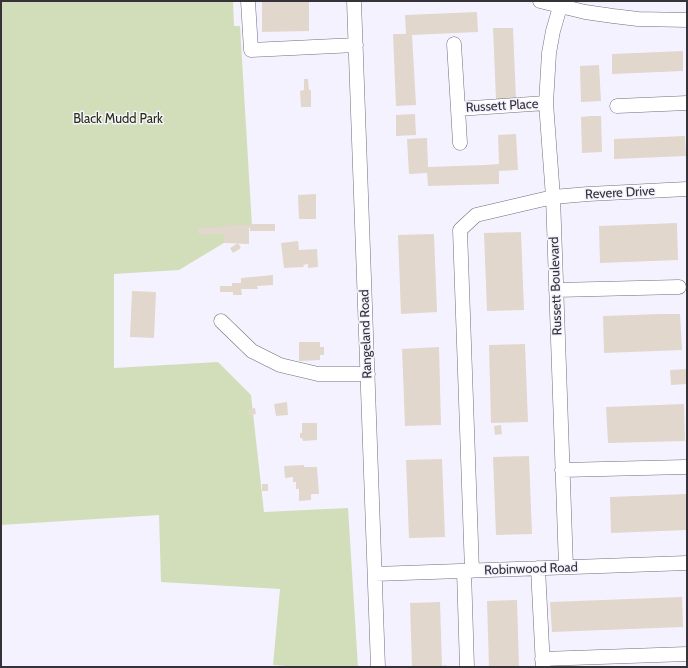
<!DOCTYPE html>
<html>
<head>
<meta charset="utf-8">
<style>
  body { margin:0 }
  #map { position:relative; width:688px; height:668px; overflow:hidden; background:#f5f2ff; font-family:Cabin,sans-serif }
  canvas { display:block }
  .frame { position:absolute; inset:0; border:2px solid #353338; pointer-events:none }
</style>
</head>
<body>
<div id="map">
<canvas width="688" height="668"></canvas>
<div class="frame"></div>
</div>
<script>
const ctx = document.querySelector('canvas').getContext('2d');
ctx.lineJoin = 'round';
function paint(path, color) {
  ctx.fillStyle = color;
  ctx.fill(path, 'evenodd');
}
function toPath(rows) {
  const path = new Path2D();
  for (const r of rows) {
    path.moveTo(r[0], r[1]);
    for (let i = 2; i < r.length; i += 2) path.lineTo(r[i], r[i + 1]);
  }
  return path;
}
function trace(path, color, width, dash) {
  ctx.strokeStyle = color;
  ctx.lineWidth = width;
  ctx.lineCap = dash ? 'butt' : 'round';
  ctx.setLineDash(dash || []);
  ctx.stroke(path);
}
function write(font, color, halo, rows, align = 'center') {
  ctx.font = font + ' Cabin,sans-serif';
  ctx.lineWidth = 3;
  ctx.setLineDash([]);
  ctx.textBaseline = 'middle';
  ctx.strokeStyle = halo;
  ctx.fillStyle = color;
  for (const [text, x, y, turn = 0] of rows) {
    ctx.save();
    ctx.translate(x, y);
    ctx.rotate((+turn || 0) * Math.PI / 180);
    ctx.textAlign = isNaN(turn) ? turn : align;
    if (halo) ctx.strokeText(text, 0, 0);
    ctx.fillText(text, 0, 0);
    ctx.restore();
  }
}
const green = toPath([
  [1,1,233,1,234,26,240,26,252,226,179,270,114,274,114,368,218,362,251,395,264,512,348,508,358,667,299,667,273,665,280,589,161,582,159,515,1,525]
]);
const building = toPath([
  [262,1,309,1,309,31,262,32],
  [477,12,478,32,412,35,416,105,396,106,393,34,406,34,405,15],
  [493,28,513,28,516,99,496,100],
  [683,51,683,71,612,74,612,54],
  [599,65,601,101,581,102,580,66],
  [304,79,308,79,309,90,311,90,311,107,301,107,300,91,304,90],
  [415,114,416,135,396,136,396,115],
  [590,116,601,116,602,152,582,153,581,117],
  [516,134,518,170,499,171,499,184,428,186,427,173,409,174,407,139,427,138,428,167,485,165,499,164,498,135],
  [685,136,686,156,614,159,614,139],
  [316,194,316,219,299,219,298,195],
  [677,223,678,260,600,263,599,226],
  [250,224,275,224,275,231,250,231],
  [226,225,249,225,249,244,224,243,224,234,198,234,198,228,226,227],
  [521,232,524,310,487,311,484,233],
  [434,234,437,312,401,314,398,235],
  [298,241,299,250,317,249,318,267,308,268,308,264,303,265,304,267,284,268,281,243],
  [238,243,241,248,233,253,230,248],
  [273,275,273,285,257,286,258,289,241,289,242,295,233,295,233,292,220,292,220,286,232,286,232,283,241,283,241,278],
  [132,291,156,292,154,338,130,337],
  [661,314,680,314,682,350,604,353,603,316],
  [299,342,320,342,320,347,324,347,324,355,320,355,320,360,299,361],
  [525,344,528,422,491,423,489,345],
  [439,347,441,425,405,426,402,349],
  [687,369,687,384,671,385,670,370],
  [287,402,288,415,276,416,274,404],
  [684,404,685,441,608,443,606,407],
  [255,408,256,414,249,415,248,410],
  [302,423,317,423,317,440,303,441,302,438,300,438,300,433,302,433],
  [501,425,502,434,495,435,494,426],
  [529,456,532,534,496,535,493,457],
  [442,459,445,537,409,538,406,460],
  [304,465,304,467,317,467,319,494,311,494,311,500,299,501,299,489,296,489,296,482,293,482,293,477,285,478,284,466],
  [262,484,268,484,268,491,262,491],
  [687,494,687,530,611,533,610,497],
  [682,597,683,627,552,632,550,602],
  [517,600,519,667,489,667,487,601],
  [440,602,442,666,446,665,446,667,412,667,410,603]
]);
const minor = toPath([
  [248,1,251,50,356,45],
  [354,1,378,667],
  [540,1,585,12,613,16,638,19,687,20],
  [560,7,553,31,549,53,546,103,553,197,566,567],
  [454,44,458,109,546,103],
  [617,106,687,103],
  [458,109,460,143],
  [556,290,679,287],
  [221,321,252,351,280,365,318,374,368,374],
  [562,470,685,467],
  [538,568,543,667],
  [464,571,467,667],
  [472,571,460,230,476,215,553,197,588,194,687,189],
  [375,574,687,563],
  [542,659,687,654]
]);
const streetNames = [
  ["Russett Place",502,106,-3],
  ["Revere Drive",620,193,-3],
  ["Russett Boulevard",556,286,-92],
  ["Rangeland Road",366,334,-92],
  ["Robinwood Road",531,569,-2]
];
const parkNames = [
  ["Black Mudd Park",118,119]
];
paint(green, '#d2deba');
paint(building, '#e1d7cd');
trace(minor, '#716e79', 15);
trace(minor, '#fff', 14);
write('13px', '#353338', '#f5f2ff', streetNames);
write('13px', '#252f0a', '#f5f2ff', parkNames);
</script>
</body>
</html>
